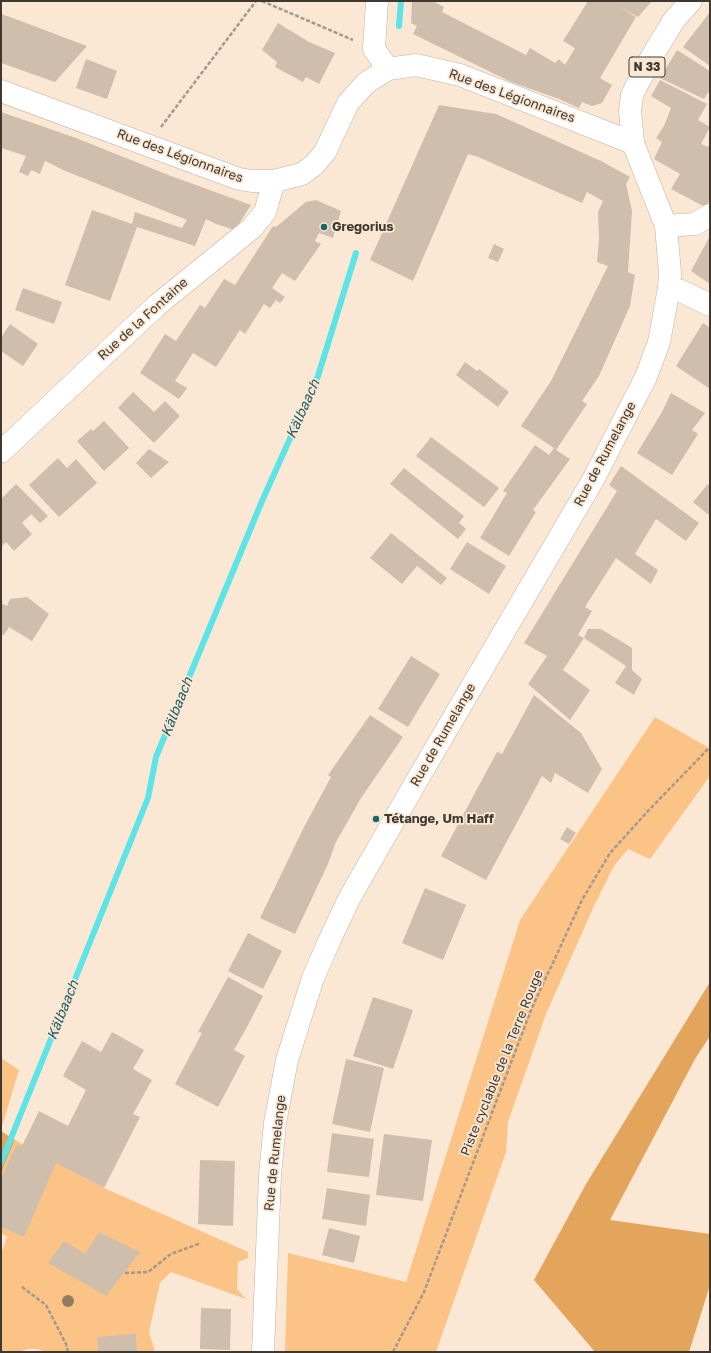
<!DOCTYPE html>
<html>
<head>
<meta charset="utf-8">
<style>
  body { margin:0 }
  #map { position:relative; width:711px; height:1353px; overflow:hidden; background:#fae8d5; font-family:"Golos Text",sans-serif }
  canvas { display:block }
  .frame { position:absolute; inset:0; border:2px solid #3e3830; pointer-events:none }
</style>
</head>
<body>
<div id="map">
<canvas width="711" height="1353"></canvas>
<div class="frame"></div>
</div>
<script>
const ctx = document.querySelector('canvas').getContext('2d');
ctx.lineJoin = 'round';
function paint(path, color) {
  ctx.fillStyle = color;
  ctx.fill(path, 'evenodd');
}
function toPath(rows) {
  const path = new Path2D();
  for (const r of rows) {
    path.moveTo(r[0], r[1]);
    for (let i = 2; i < r.length; i += 2) path.lineTo(r[i], r[i + 1]);
  }
  return path;
}
function trace(path, color, width, dash) {
  ctx.strokeStyle = color;
  ctx.lineWidth = width;
  ctx.lineCap = dash ? 'butt' : 'round';
  ctx.setLineDash(dash || []);
  ctx.stroke(path);
}
function write(font, color, halo, rows, align = 'center') {
  ctx.font = font + ' "Golos Text",sans-serif';
  ctx.lineWidth = 3.5;
  ctx.setLineDash([]);
  ctx.textBaseline = 'middle';
  ctx.strokeStyle = halo;
  ctx.fillStyle = color;
  for (const [text, x, y, turn = 0] of rows) {
    ctx.save();
    ctx.translate(x, y);
    ctx.rotate((+turn || 0) * Math.PI / 180);
    ctx.textAlign = isNaN(turn) ? turn : align;
    if (halo) ctx.strokeText(text, 0, 0);
    ctx.fillText(text, 0, 0);
    ctx.restore();
  }
}
const green = toPath([
  [655,717,709,748,710,747,710,776,650,859,628,849,614,866,594,906,546,1014,508,1122,506,1152,436,1352,285,1352,288,1253,406,1282,520,920],
  [1,1058,19,1070,1,1130],
  [15,1140,104,1188,248,1252,248,1258,238,1262,237,1289,246,1299,171,1272,160,1283,149,1332,155,1352,45,1352,37,1349,29,1349,18,1352,1,1352,1,1254,7,1237,1,1233,1,1173]
]);
const forest = toPath([
  [710,982,710,1036,695,1059,610,1220,710,1234,710,1285,689,1352,595,1352,534,1280,586,1184],
  [1,1131,15,1140,1,1173]
]);
const stream = toPath([
  [399,26,401,1],
  [1,1163,148,798,156,757,262,501,318,376,356,253]
]);
const building = toPath([
  [412,1,433,1,444,7,442,12,526,55,530,48,555,63,559,59,565,65,575,48,563,41,588,1,652,1,638,17,620,7,636,17,600,78,612,85,602,103,592,106,582,102,579,108,559,99,511,82,413,34,417,26,411,23],
  [710,12,710,66,683,47],
  [1,14,10,17,87,46,55,82,1,63],
  [278,23,309,42,335,53,319,84,306,77,303,82,275,67,277,62,262,50],
  [677,50,710,71,710,90,704,99,660,78],
  [86,59,117,71,107,99,76,88],
  [660,80,707,104,698,120,710,127,701,144,708,147,710,143,710,200,705,207,671,189,680,174,654,159,662,142,656,138,664,126,671,108,651,96],
  [439,105,496,114,601,161,630,177,626,184,632,211,628,272,635,275,630,306,599,376,582,401,587,404,556,450,570,459,533,510,536,512,509,556,480,538,507,493,503,491,535,445,549,455,554,448,521,426,551,381,608,266,597,262,599,239,598,212,603,201,587,192,582,203,478,157,468,154,413,281,370,260],
  [1,112,76,138,171,176,251,205,235,230,216,224,206,219,195,246,137,227,110,301,65,285,92,210,132,224,135,212,182,228,187,220,63,170,45,161,40,174,31,170,28,176,19,172,26,156,1,148],
  [316,200,341,211,333,238,319,233,315,241,321,244,295,281,282,273,272,288,285,297,280,303,276,300,270,308,264,304,245,334,240,330,216,367,193,353,175,381,187,388,179,399,140,373,165,334,176,341,200,305,205,308,224,279,235,285,273,226,276,227,306,202],
  [710,236,710,284,691,271],
  [494,244,504,249,498,262,488,258],
  [23,288,62,302,54,324,15,310],
  [703,323,710,328,710,389,676,366],
  [10,324,38,344,23,366,1,351,1,338],
  [465,362,477,371,479,369,509,392,498,407,456,375],
  [133,392,154,412,165,401,180,416,154,443,118,408],
  [671,393,705,413,692,430,698,434,672,475,637,453,662,412],
  [104,421,129,448,104,471,77,441,91,429,93,431],
  [431,437,499,488,484,507,416,456],
  [149,449,169,462,151,478,136,463],
  [58,458,67,468,76,459,97,483,59,517,29,485],
  [621,466,699,523,686,541,656,519,635,554,658,570,651,584,616,558,585,607,592,611,578,635,584,638,563,670,590,690,570,720,528,684,547,656,524,643,617,491,609,485],
  [404,468,464,516,459,523,466,529,458,539,390,484],
  [16,484,48,516,40,523,31,514,22,523,32,534,14,551,6,542,1,547,1,499],
  [708,484,710,486,710,516,693,502],
  [391,533,447,578,441,585,417,566,402,584,370,558],
  [467,542,506,566,489,594,450,569],
  [27,597,49,614,32,641,9,627,4,635,1,634,1,603,7,606,10,599],
  [588,629,601,629,632,648,632,670,642,679,634,695,615,683,626,666,584,638],
  [411,656,440,674,408,727,378,709],
  [534,695,581,733,602,769,588,793,555,773,551,783,542,776,486,880,441,856,497,752,502,754],
  [370,715,403,737,361,798,335,844,328,864,295,934,260,918,304,827,331,777,328,775],
  [567,827,576,833,569,844,560,839],
  [425,888,466,905,443,960,402,943],
  [248,933,282,951,263,989,228,971],
  [228,977,263,996,248,1025,234,1050,245,1056,218,1107,175,1084,202,1033,198,1032],
  [373,997,413,1010,393,1069,353,1056],
  [112,1032,144,1050,133,1069,152,1080,133,1114,140,1117,104,1188,56,1163,24,1237,1,1227,1,1179,16,1145,22,1146,39,1111,68,1126,86,1090,63,1076,82,1041,101,1052],
  [346,1059,384,1068,370,1132,332,1124],
  [332,1133,374,1139,369,1177,327,1172],
  [384,1134,432,1140,423,1201,376,1195],
  [200,1160,235,1161,233,1226,198,1224],
  [327,1188,370,1195,366,1226,322,1219],
  [329,1228,360,1236,354,1263,322,1255],
  [99,1232,140,1252,106,1296,48,1263,64,1241,85,1254],
  [201,1308,231,1309,230,1350,200,1349],
  [136,1334,137,1352,98,1352,97,1337]
]);
const path = toPath([
  [262,1,353,40],
  [161,127,256,1],
  [125,1273,148,1272,171,1254,201,1243],
  [22,1287,46,1305,66,1344,68,1352],
  [393,1352,424,1292,531,1010,582,900,610,853,648,811,710,747]
]);
const street = toPath([
  [377,1,374,49,388,69],
  [274,181,302,174,314,165,325,152,348,103,366,83,388,69,416,65,460,75,633,143],
  [666,226,695,224,710,215],
  [669,288,681,291,710,305]
]);
const secondary = toPath([
  [1,91,239,179,252,181,274,181,265,212,252,228,156,306,1,452]
]);
const primary = toPath([
  [263,1352,270,1175,275,1123,287,1060,313,978,331,937,350,897,420,775,593,480,646,377,659,342,669,288,670,273,666,226,633,143,630,111,632,95,651,58,674,20,691,1]
]);
const trees = [
  [68,1301]
];
const markers = [
  [324,227,4,"#186667"],
  [376,819,4,"#186667"]
];
const shields = [
  [647,67,36]
];
const shieldNames = [
  ["N 33",647,67]
];
const streetNames = [
  ["Rue des Légionnaires",512,96,20],
  ["Rue des Légionnaires",180,156,20],
  ["Rue de la Fontaine",143,319,-42],
  ["Rue de Rumelange",605,454,-62],
  ["Rue de Rumelange",443,735,-60],
  ["Piste cyclable de la Terre Rouge",502,1063,-68],
  ["Rue de Rumelange",275,1153,-84]
];
const poiNames = [
  ["Gregorius",332,227],
  ["Tétange, Um Haff",384,819]
];
const waterNames = [
  ["Kälbaach",303,409,-66],
  ["Kälbaach",177,707,-68],
  ["Kälbaach",63,1010,-68]
];
paint(green, '#fbc486');
paint(forest, '#e3a55b');
trace(stream, '#5de4e6', 6);
paint(building, '#cfbeab');
trace(street, '#c3b2a0', 23);
trace(secondary, '#c3b2a0', 23);
trace(primary, '#c3b2a0', 23);
trace(path, '#a4988a', 2.5, [4, 2]);
trace(street, '#fff', 22);
trace(secondary, '#fff', 22);
trace(primary, '#fff', 22);
ctx.fillStyle = '#937d62';
for (const [x, y] of trees) {
  ctx.beginPath();
  ctx.arc(x, y, 6, 0, 2 * Math.PI);
  ctx.fill();
}
for (const [x, y, r, color] of markers) {
  const dot = new Path2D();
  dot.arc(x, y, r, 0, 2 * Math.PI);
  ctx.fillStyle = color;
  ctx.fill(dot);
  trace(dot, '#fae8d5', 1.5);
}
for (const [x, y, w] of shields) {
  const box = new Path2D();
  box.roundRect(x - w / 2, y - 10, w, 20, 3);
  ctx.fillStyle = '#fae8d5';
  ctx.fill(box);
  trace(box, '#3e3830', 1);
}
write('bold 12px', '#3e3830', null, shieldNames);
write('13px', '#3e3830', '#fae8d5', streetNames);
write('bold 13px', '#3e3830', '#fae8d5', poiNames, 'left');
write('italic 14px', '#225b5c', '#fae8d5', waterNames);
</script>
</body>
</html>
